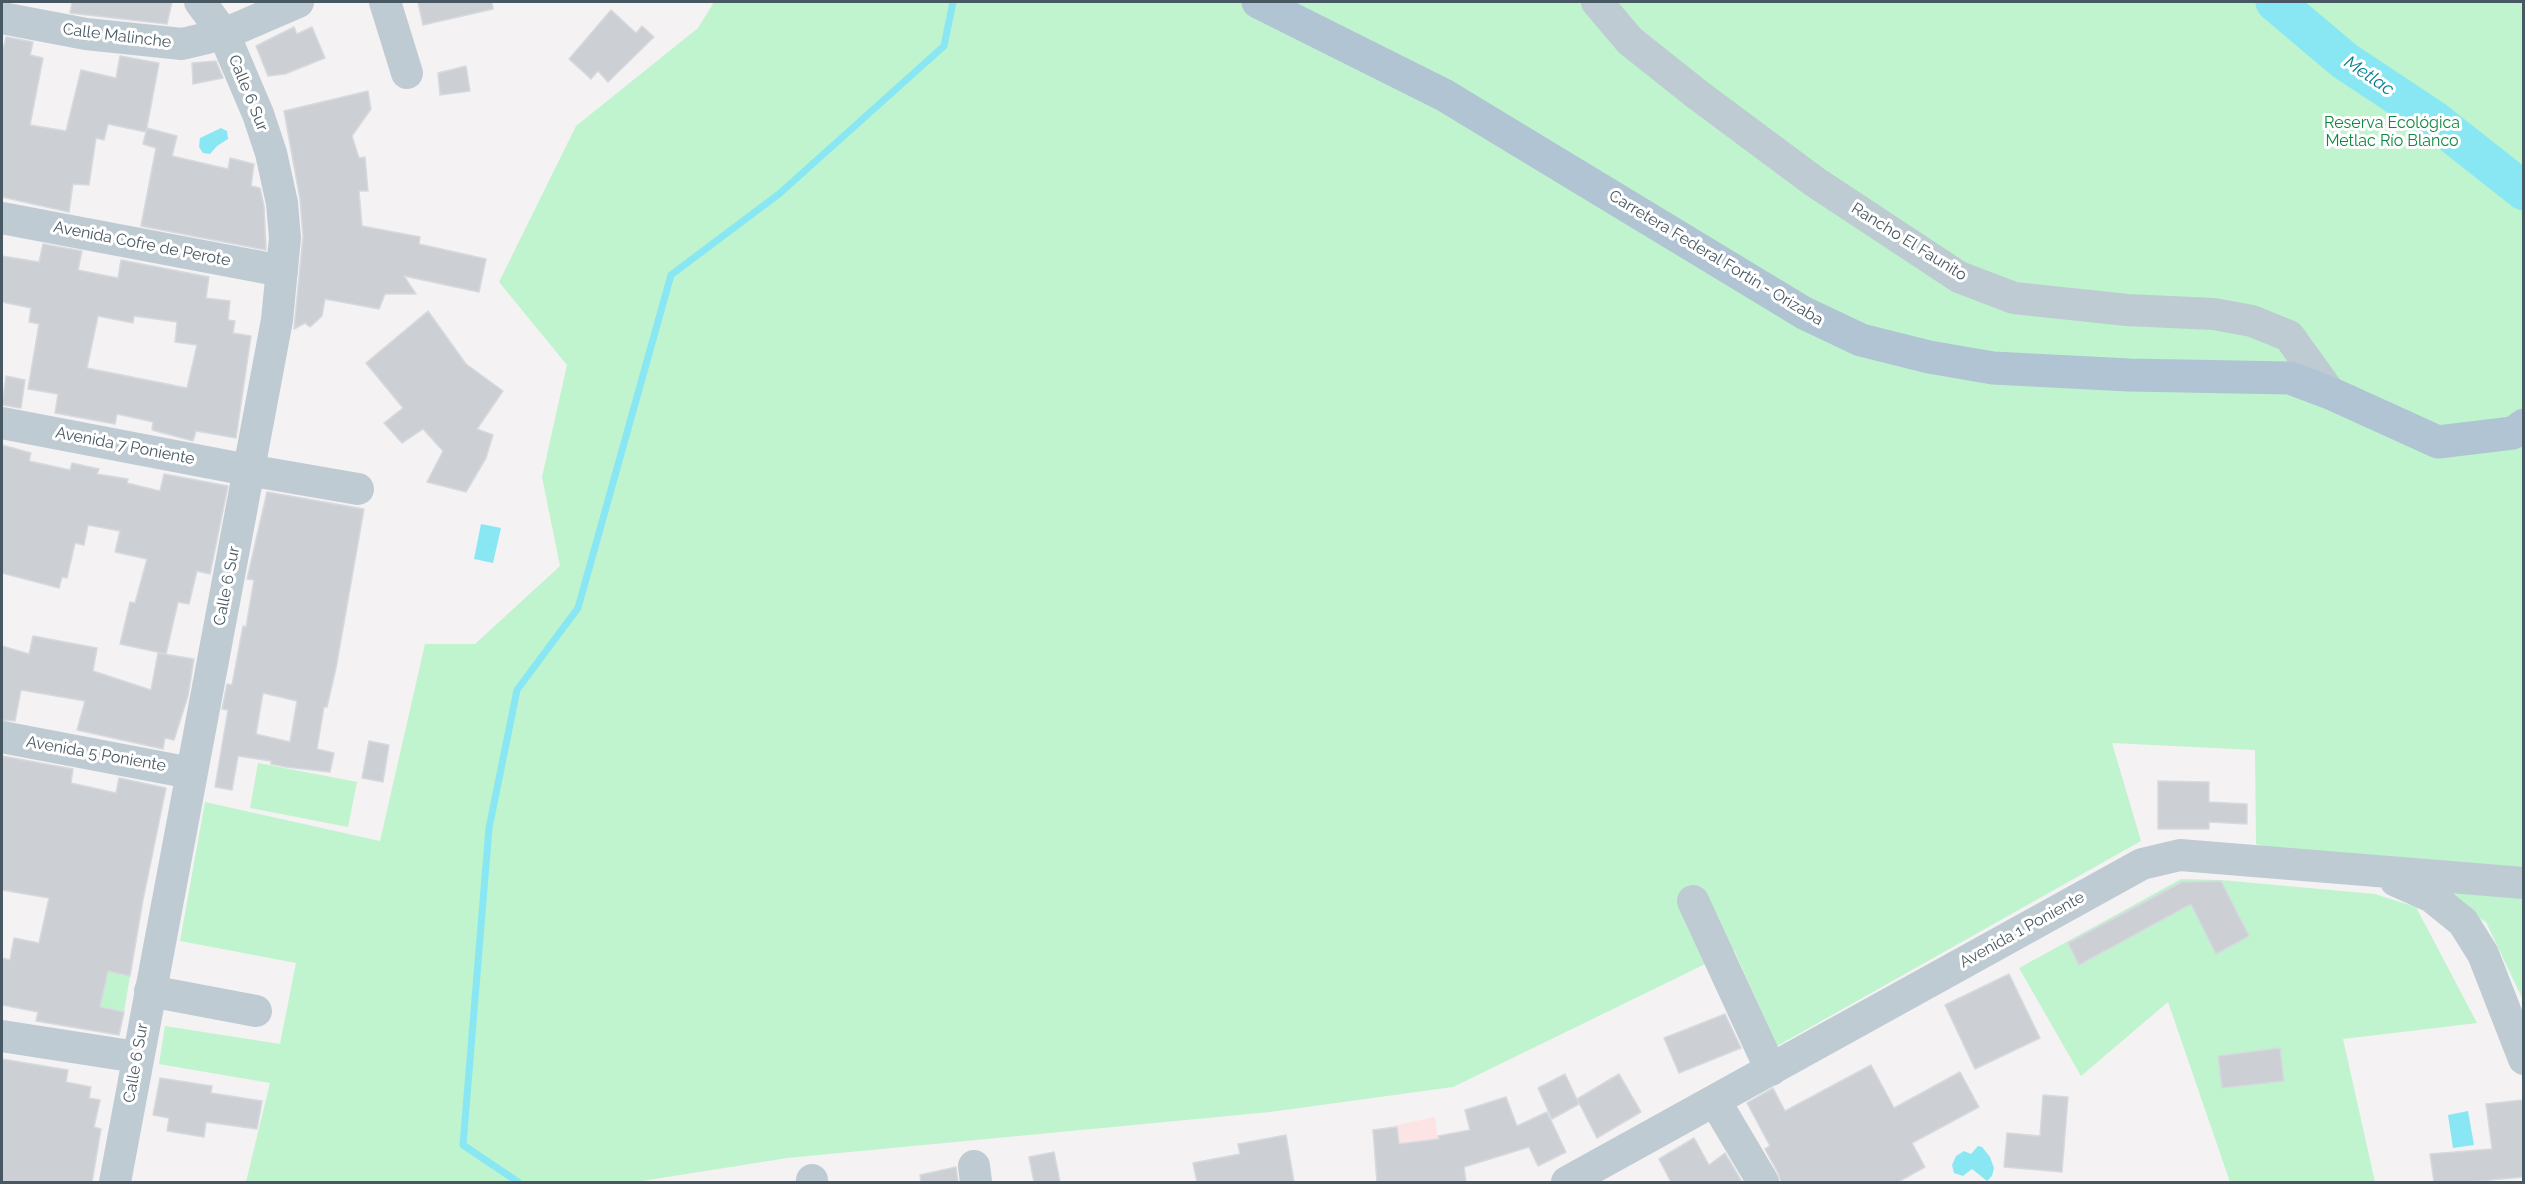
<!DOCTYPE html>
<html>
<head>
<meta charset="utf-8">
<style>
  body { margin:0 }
  #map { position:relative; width:2525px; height:1184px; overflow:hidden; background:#f5f2f3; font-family:Raleway,sans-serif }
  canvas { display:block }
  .frame { position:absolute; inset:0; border:3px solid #485862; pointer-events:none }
</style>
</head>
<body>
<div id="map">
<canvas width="2525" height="1184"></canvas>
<div class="frame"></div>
</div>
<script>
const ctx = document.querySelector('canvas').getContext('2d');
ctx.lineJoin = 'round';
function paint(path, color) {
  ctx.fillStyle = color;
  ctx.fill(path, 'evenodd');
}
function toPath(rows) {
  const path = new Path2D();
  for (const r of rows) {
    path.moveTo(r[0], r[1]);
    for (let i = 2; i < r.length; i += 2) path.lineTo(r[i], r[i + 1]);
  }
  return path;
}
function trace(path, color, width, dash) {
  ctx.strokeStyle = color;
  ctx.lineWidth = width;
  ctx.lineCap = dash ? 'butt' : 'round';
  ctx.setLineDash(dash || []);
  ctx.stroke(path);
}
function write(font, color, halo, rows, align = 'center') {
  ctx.font = font + ' Raleway,sans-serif';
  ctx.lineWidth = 6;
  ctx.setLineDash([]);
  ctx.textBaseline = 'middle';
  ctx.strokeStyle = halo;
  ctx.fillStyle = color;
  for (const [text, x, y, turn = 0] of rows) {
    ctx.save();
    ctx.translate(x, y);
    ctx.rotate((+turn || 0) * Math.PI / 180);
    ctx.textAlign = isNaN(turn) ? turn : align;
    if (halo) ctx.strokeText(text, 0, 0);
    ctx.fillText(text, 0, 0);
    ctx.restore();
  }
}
const medical = toPath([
  [1435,1117,1443,1182,1376,1182,1373,1130]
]);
const green = toPath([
  [714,2,2523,2,2523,1000,2486,922,2437,894,2256,844,2255,750,2112,743,2141,841,1777,1046,1734,950,1453,1087,1270,1112,787,1158,636,1182,246,1182,270,1083,159,1064,165,1026,280,1044,296,963,180,941,205,802,380,841,425,644,475,644,560,566,542,477,567,365,499,282,576,126,698,28],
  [258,763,357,782,348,827,250,808],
  [2181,879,2221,880,2375,894,2416,907,2477,1023,2343,1039,2375,1182,2230,1182,2168,1002,2081,1076,2019,968],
  [108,971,130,976,124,1012,100,1007]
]);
const water = toPath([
  [221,128,227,131,228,139,217,146,210,154,203,153,199,147,200,138],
  [481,524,501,528,493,563,474,559],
  [2468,1111,2474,1145,2453,1148,2448,1115],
  [1978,1146,1982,1147,1990,1157,1994,1168,1992,1176,1987,1181,1972,1169,1963,1176,1954,1173,1952,1165,1956,1156,1964,1151,1971,1154]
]);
const stream = toPath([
  [518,1182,463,1145,489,828,517,690,578,608,671,275,779,194,944,46,953,2]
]);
const river = toPath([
  [2275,2,2345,61,2434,120,2524,191]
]);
const building = toPath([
  [72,2,172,2,167,24,70,13,72,2],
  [418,2,492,2,493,9,423,25,418,2],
  [611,10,636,33,642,26,654,37,608,82,598,71,591,79,569,59,611,10],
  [294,27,297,34,312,27,325,58,285,74,268,76,256,46,294,27],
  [6,37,33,42,30,55,43,58,30,125,66,131,81,70,116,78,120,56,159,63,146,132,108,124,104,140,96,138,89,185,73,184,69,212,2,197,2,45,4,46,6,37],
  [216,61,223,78,193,84,192,63,216,61],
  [466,66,470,91,440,95,438,73,466,66],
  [368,91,371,109,352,136,359,158,365,157,368,191,359,191,362,226,420,237,419,244,486,259,479,292,404,276,416,294,385,294,379,309,325,299,322,316,310,327,305,323,294,329,303,236,300,199,284,111,368,91],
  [147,128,177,136,172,156,228,169,230,158,254,164,251,186,260,188,264,206,266,250,141,226,156,148,143,144,147,128],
  [43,244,82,251,78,270,118,278,121,260,209,277,206,298,230,301,228,320,235,321,233,333,251,336,236,438,196,431,193,441,152,430,153,422,117,414,115,424,55,413,58,394,28,389,39,324,29,322,31,308,2,302,2,256,39,262,43,244],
  [98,316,133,323,134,316,177,322,175,342,197,345,187,388,87,368,98,316],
  [428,311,466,364,503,391,477,429,493,435,486,458,466,492,427,482,443,451,423,429,402,443,384,423,403,408,366,363,428,311],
  [6,376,25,380,21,408,2,405,6,376],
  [2,445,31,453,29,461,70,470,72,463,99,469,97,474,128,479,127,483,160,491,164,474,228,486,210,574,197,571,189,604,178,602,166,654,120,644,130,602,135,603,147,559,115,552,120,531,88,525,84,545,75,543,67,578,62,577,59,588,2,573,2,445],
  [267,492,364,509,336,668,327,707,324,707,317,749,334,753,330,772,286,767,271,764,271,761,238,756,232,790,215,787,228,710,222,709,227,684,232,685,243,626,246,627,254,580,247,579,267,492],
  [263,693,297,701,290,742,256,734,263,693],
  [33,636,97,648,93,671,151,690,158,653,194,659,188,696,174,740,165,738,163,749,77,730,85,701,21,690,15,721,2,720,2,646,29,654,33,636],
  [369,741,389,745,383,782,362,778,369,741],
  [2,756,73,769,71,783,116,793,119,778,166,788,143,900,130,976,108,971,100,1007,124,1012,119,1035,36,1021,38,1012,2,1005,2,958,10,960,14,938,39,943,49,898,2,890,2,756],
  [2158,781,2209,782,2209,802,2247,804,2247,824,2209,822,2209,829,2158,829,2158,781],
  [2221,881,2249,936,2216,954,2191,904,2079,965,2068,943,2182,882,2221,881],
  [2009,974,2040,1038,1975,1069,1945,1005,2009,974],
  [1725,1014,1741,1048,1679,1073,1664,1038,1725,1014],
  [2280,1048,2284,1081,2222,1088,2218,1056,2280,1048],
  [2,1059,68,1070,66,1082,91,1087,89,1098,100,1100,94,1127,101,1129,92,1182,2,1182,2,1059],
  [1871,1065,1894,1108,1960,1072,1979,1107,1912,1143,1925,1167,1898,1182,1781,1182,1778,1173,1765,1149,1770,1146,1747,1103,1773,1088,1785,1111,1871,1065],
  [1565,1074,1579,1104,1552,1119,1538,1088,1565,1074],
  [1619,1074,1641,1112,1597,1138,1577,1099,1619,1074],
  [160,1078,212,1086,211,1093,262,1101,257,1129,206,1122,204,1137,167,1131,169,1118,153,1115,160,1078],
  [2043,1095,2068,1097,2062,1172,2004,1167,2007,1133,2040,1136,2043,1095],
  [1506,1097,1517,1126,1547,1112,1566,1152,1538,1166,1529,1147,1464,1167,1466,1182,1377,1182,1373,1130,1397,1127,1399,1144,1439,1139,1438,1136,1470,1130,1465,1110,1506,1097],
  [2523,1100,2523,1177,2468,1182,2434,1182,2430,1154,2492,1149,2486,1104,2523,1100],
  [1286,1135,1294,1182,1197,1182,1193,1163,1240,1154,1238,1144,1286,1135],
  [1694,1138,1709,1165,1725,1153,1742,1182,1671,1182,1659,1159,1694,1138],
  [1054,1152,1060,1182,1034,1182,1029,1157,1054,1152],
  [956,1167,958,1182,921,1182,920,1175,956,1167]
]);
const minor = toPath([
  [385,2,407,73],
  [1597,2,1630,41,1698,95,1815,182,1959,277,2014,298,2127,310,2214,314,2252,321,2289,336,2330,393],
  [2,18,86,34,182,44,224,34,298,2],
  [2,218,282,271],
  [2,423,248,470,358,489],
  [2,737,191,773],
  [2396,881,2432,897,2463,922,2483,954,2524,1059],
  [1693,901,1771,1070],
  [150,991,256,1011],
  [2,1036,137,1057],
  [1715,1101,1763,1182],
  [974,1166,976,1182],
  [812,1180,812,1182],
  [115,1182,277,320,285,238,282,203,271,153,258,114,224,34,200,2],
  [1567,1182,2142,864,2180,855,2524,883]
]);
const major = toPath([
  [1258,2,1444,95,1804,313,1861,340,1929,357,1993,368,2129,375,2290,378,2330,393,2438,442,2513,433,2524,425]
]);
const streetNames = [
  ["Calle Malinche",117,36,7],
  ["Calle 6 Sur",248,93,68],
  ["Rancho El Faunito",1909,242,32],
  ["Avenida Cofre de Perote",142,244,11],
  ["Carretera Federal Fortín - Orizaba",1716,258,31],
  ["Avenida 7 Poniente",125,446,11],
  ["Calle 6 Sur",227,586,-79],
  ["Avenida 5 Poniente",96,754,10],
  ["Avenida 1 Poniente",2022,930,-29],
  ["Calle 6 Sur",136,1063,-80]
];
const parkNames = [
  ["Reserva Ecológica",2392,123],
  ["Metlac Río Blanco",2392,141]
];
const waterNames = [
  ["Metlac",2369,76,34]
];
paint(medical, '#fde4e4');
paint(green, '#bff4cf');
paint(water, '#89e7f4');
trace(stream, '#89e7f4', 7);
trace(river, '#89e7f4', 39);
paint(building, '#ccd0d5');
trace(building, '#d6d9de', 1.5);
trace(minor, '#bfcbd3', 32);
trace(major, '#b0c4d3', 33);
write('16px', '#485862', '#fff', streetNames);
write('16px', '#0f8741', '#fff', parkNames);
write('italic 18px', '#048092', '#fff', waterNames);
</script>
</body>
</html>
